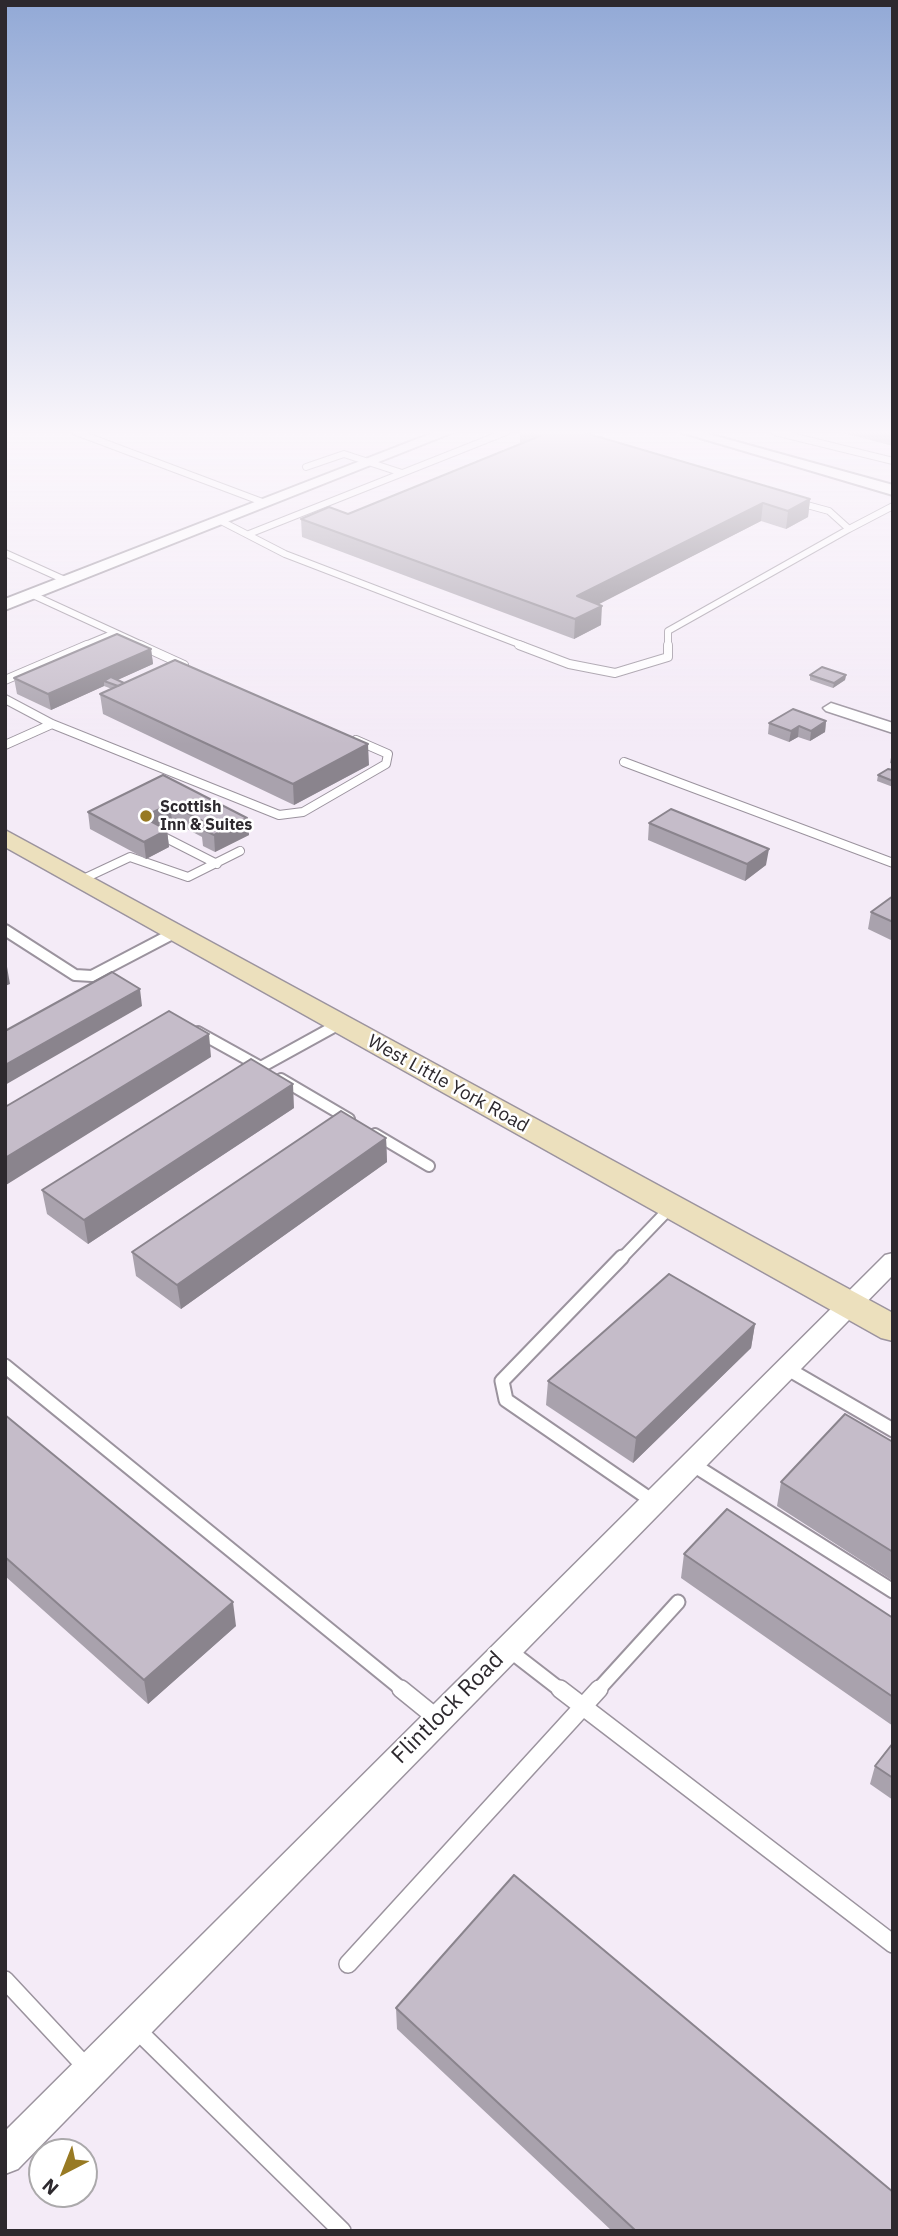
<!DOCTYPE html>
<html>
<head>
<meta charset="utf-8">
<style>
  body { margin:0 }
  #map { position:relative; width:898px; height:2236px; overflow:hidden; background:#f4ebf7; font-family:"IBM Plex Sans",sans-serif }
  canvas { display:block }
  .frame { position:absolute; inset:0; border:7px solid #2d292e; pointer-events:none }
  .north { position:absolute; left:28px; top:2138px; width:70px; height:70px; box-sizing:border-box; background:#fff; border:2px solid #aba9ab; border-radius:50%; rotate:222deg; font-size:19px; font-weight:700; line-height:28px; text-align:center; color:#2d292e }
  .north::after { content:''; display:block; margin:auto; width:24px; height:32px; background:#987a23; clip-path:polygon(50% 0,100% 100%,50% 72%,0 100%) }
</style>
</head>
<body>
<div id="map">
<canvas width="898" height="2236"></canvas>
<div class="frame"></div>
<div class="north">N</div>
</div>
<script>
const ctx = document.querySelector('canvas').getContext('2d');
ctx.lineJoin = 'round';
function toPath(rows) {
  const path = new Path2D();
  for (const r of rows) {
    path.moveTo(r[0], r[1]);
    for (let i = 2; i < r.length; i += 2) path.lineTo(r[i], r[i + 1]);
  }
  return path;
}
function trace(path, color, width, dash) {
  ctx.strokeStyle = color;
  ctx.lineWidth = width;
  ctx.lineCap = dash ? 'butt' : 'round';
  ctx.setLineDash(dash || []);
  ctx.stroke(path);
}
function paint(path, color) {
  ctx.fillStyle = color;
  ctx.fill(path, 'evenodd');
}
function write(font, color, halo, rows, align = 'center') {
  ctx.font = font + ' "IBM Plex Sans",sans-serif';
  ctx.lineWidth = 5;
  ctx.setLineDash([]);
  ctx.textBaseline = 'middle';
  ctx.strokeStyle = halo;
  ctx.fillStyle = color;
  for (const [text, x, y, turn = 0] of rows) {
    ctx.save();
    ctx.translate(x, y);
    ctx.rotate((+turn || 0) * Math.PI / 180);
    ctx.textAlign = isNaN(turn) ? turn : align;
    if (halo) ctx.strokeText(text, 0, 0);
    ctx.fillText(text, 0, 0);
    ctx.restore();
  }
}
const serviceFar4 = toPath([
  [76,432,265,503],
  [775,432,893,461],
  [306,467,344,454,402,473],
  [221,521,285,554,524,646],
  [849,529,893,506],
  [249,534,506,432],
  [5,553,67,581],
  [33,595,144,646],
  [83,646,112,634],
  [668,646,668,631,849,529,829,511,796,502]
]);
const serviceFar3 = toPath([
  [140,645,184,665],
  [519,645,569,664,615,673,668,657,668,645],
  [5,680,87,645],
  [5,699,52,724,279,815,303,812,386,764,388,754,356,740],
  [5,745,52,724],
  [624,762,893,863],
  [159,841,166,838,217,864],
  [81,880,130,857,188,877,240,851]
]);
const serviceFar2 = toPath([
  [5,930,75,975,92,976,174,933],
  [198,1032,261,1067,339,1024],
  [281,1079,349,1119],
  [375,1134,429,1166],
  [621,1259,671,1207]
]);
const serviceFar1 = toPath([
  [622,1257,502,1381,506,1400,654,1502],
  [5,1366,404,1691],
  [788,1369,893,1430],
  [692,1464,893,1591],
  [509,1650,562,1691],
  [597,1691,678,1602]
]);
const service = toPath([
  [401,1689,438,1719],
  [560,1689,893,1944],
  [348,1964,599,1689],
  [5,1980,88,2069],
  [135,2028,342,2231]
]);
const minor = toPath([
  [831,703,893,723,893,733,826,711,823,708,831,703],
  [893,1253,893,1275,18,2169,5,2174,5,2131,885,1255,893,1253]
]);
const tertiary = toPath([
  [435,432,454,432,5,610,5,599,435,432],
  [680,432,701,432,893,485,893,495,680,432]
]);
const secondary = toPath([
  [5,830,893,1313,893,1341,881,1338,5,847,5,830]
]);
const wall = toPath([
  [520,432,582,432,810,499,808,517,786,529,761,521,598,604,601,625,574,639,302,537,301,519,348,514,520,444],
  [839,432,893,432,893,446],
  [151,649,153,664,117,680,369,765,294,805,103,714,100,694,112,689,104,686,51,710,17,694,14,678],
  [810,675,846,675,845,680,833,688,810,680],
  [826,721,825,732,810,741,798,737,789,742,768,734,769,723],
  [892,752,893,752,893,764,890,763],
  [893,770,893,787,877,781,878,775],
  [163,775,247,818,249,835,215,852,203,846,202,837,172,821,160,827,167,830,169,847,146,859,90,829,88,812],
  [649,823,766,865,745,881,648,840],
  [893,896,893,941,868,929,871,912],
  [294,1108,88,1244,47,1214,42,1190],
  [386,1138,387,1162,181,1309,136,1276,132,1252],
  [755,1324,751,1348,633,1463,546,1405,548,1381],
  [5,1415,236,1626,148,1704,5,1576],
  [893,1442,893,1581,777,1506,781,1482],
  [684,1554,893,1618,893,1726,681,1578],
  [893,1743,893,1800,870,1784,875,1766],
  [396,2008,893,2231,612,2231,397,2029]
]);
const shadedWall = toPath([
  [810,499,808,517,786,529,788,511],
  [763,503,761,521,576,616,577,596],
  [602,606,601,625,574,639,575,619],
  [151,649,153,664,111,683,104,681,104,686,51,710,48,694],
  [846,675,845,680,833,688,834,683],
  [826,721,825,732,810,741,811,731],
  [799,726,798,737,789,742,791,731],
  [368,744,369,765,294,805,293,784],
  [170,804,172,821,145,834,143,817],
  [247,818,249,835,215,852,214,835],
  [167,830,169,847,146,859,144,842],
  [769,849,766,865,745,881,747,864],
  [6,961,10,984,5,986,5,961],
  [140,989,142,1006,5,1085,5,1065],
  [209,1034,211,1057,6,1185,5,1179,5,1158],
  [293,1084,294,1108,88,1244,84,1220],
  [386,1138,387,1162,181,1309,177,1285],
  [755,1324,751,1348,633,1463,636,1438],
  [233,1602,236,1626,148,1704,144,1680]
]);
const building = toPath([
  [527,432,582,432,810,499,788,511,763,503,577,596,602,606,575,619,301,519,329,507,348,514,540,436,527,432],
  [117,634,151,649,48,694,14,678,117,634],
  [175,660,368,744,293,784,100,694,175,660],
  [822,667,846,675,834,683,810,675,822,667],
  [111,677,124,683,118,686,104,681,111,677],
  [793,709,826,721,811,731,799,726,791,731,769,723,793,709],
  [888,769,893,770,893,781,878,775,888,769],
  [163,775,247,818,214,835,202,829,210,825,170,804,143,817,167,830,144,842,88,812,163,775],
  [671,809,769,849,747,864,649,823,671,809],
  [893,896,893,922,871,912,893,896],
  [112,972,140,989,5,1065,5,1031,112,972],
  [169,1011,209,1034,5,1158,5,1107,169,1011],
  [251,1059,293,1084,84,1220,42,1190,251,1059],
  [341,1111,386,1138,177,1285,132,1252,341,1111],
  [669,1274,755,1324,636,1438,548,1381,669,1274],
  [845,1414,893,1442,893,1552,781,1482,845,1414],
  [5,1415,233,1602,144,1680,5,1557,5,1415],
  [727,1509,893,1618,893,1697,684,1554,727,1509],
  [893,1743,893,1778,875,1766,893,1743],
  [514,1875,893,2192,893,2231,636,2231,396,2008,514,1875]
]);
const markers = [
  [146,816,7,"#987a23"]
];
const farPoinames = [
  ["Scottish",160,807],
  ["Inn & Suites",160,825]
];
const streetNames = [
  ["West Little York Road",448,1084,29]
];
const nearStreetnames = [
  ["Flintlock Road",448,1708,-45]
];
trace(serviceFar4, '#9b939e', 8);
trace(serviceFar3, '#9b939e', 10);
trace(serviceFar2, '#9b939e', 14);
trace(serviceFar1, '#9b939e', 17);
trace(service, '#9b939e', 20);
trace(minor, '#9b939e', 3);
trace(tertiary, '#9b939e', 4);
trace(secondary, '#9b939e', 3);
trace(serviceFar4, '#fff', 6);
trace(serviceFar3, '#fff', 8);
trace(serviceFar2, '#fff', 10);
trace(serviceFar1, '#fff', 13);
trace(service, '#fff', 17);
paint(minor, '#fff');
paint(tertiary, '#fff');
paint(secondary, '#ece0bd');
paint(wall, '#a9a2ad');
paint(shadedWall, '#8a848d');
paint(building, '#c5bcc9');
trace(building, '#8a848d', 2);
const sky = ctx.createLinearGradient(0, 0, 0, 745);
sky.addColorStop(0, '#92a9d6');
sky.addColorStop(0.58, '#faf6fb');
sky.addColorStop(1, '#faf6fb00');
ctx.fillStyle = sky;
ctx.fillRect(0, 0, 898, 745);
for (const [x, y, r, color] of markers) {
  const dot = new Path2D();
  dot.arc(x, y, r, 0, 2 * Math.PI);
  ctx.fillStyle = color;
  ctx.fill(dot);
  trace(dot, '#fff', 2.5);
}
write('bold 16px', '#2d292e', '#fff', farPoinames, 'left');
write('19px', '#2d292e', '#fff', streetNames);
write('23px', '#2d292e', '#fff', nearStreetnames);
</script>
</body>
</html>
